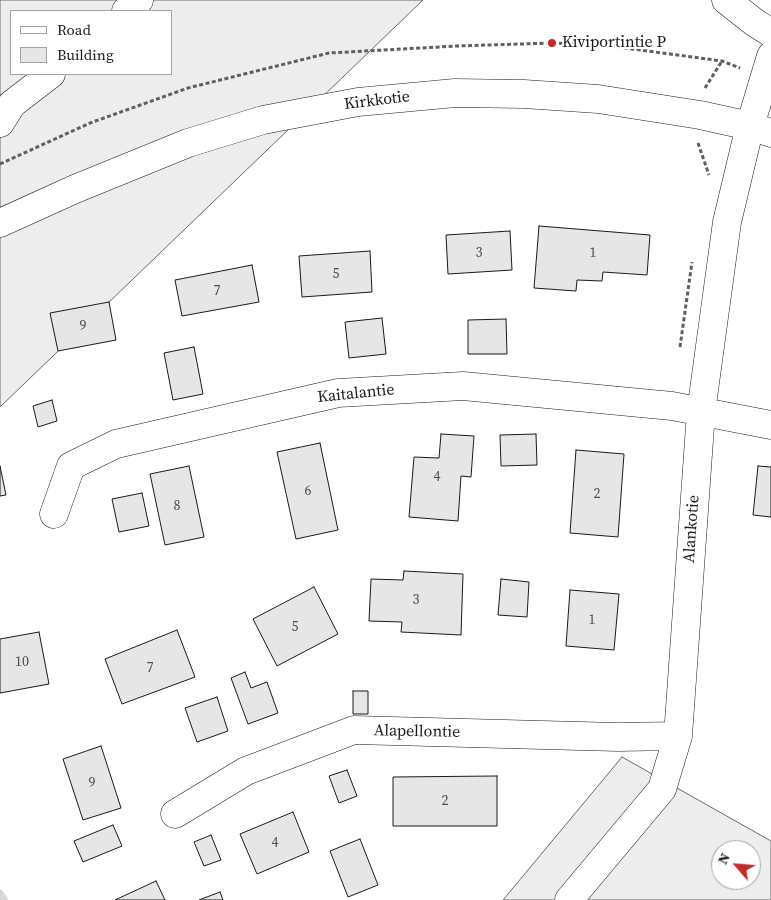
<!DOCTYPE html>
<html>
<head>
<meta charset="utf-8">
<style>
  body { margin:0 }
  #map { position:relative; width:771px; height:900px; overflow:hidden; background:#fff; font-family:"Source Serif 4",serif }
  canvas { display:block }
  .legend { position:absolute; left:10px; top:10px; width:162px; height:65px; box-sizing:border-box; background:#fff; border:1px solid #a3a3a3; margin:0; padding:6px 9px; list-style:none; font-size:15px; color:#1a1a1a }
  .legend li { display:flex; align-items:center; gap:10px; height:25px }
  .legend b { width:25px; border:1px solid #a3a3a3 }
  .north { position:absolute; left:711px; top:840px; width:50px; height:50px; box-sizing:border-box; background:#fff; border:1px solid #a3a3a3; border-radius:50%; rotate:297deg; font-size:14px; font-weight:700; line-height:20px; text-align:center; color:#1a1a1a }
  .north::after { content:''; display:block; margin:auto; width:18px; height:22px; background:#c62828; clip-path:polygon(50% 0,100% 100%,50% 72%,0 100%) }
</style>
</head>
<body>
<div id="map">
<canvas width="771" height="900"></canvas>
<ul class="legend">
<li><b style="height:6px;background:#fff"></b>Road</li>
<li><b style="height:14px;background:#e6e6e6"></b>Building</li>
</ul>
<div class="north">N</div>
</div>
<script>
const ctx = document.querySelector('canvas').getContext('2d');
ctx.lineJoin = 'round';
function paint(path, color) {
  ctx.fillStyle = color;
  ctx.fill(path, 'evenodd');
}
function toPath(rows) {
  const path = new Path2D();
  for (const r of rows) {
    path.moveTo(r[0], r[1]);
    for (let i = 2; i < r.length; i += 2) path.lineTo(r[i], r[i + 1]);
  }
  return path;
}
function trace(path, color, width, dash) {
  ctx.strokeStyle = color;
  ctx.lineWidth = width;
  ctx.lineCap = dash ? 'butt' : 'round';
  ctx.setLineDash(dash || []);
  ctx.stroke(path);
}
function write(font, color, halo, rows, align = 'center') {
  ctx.font = font + ' "Source Serif 4",serif';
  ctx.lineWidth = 4;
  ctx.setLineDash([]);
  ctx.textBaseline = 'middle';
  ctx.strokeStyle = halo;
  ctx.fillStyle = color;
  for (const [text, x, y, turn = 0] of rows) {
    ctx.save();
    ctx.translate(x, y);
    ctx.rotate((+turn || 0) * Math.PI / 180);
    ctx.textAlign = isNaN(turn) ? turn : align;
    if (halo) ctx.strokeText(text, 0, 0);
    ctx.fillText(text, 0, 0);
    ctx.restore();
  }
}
const built = toPath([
  [0,0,423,0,0,407,0,0],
  [11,11,171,11,171,74,11,74,11,11],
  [622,757,771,841,771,900,503,900,622,757],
  [721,850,751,850,751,880,721,880,721,850]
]);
const stream = toPath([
  [0,894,4,900]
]);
const building = toPath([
  [539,226,650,235,647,275,603,272,602,281,577,280,576,291,534,288,539,226],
  [510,231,512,270,448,274,446,235,510,231],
  [370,251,372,292,302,297,299,256,370,251],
  [252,265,259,302,182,316,175,280,252,265],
  [109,302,116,340,58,351,50,313,109,302],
  [382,318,386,354,349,358,345,322,382,318],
  [506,319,507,354,468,354,468,320,506,319],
  [194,347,203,394,173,400,164,353,194,347],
  [52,400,57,421,38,427,33,406,52,400],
  [441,434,474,436,471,477,461,476,458,521,409,517,414,457,439,458,441,434],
  [536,434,537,465,501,466,500,435,536,434],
  [320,443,338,530,296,539,277,452,320,443],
  [576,450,624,454,618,537,570,533,576,450],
  [0,466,6,495,0,496,0,466],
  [189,466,204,537,165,545,150,474,189,466],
  [758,466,771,467,771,517,753,515,758,466],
  [142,493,149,526,119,532,112,499,142,493],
  [404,571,463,574,461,635,401,632,402,622,369,621,371,579,403,580,404,571],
  [501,579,529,582,527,617,498,615,501,579],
  [314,587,338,634,277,666,253,619,314,587],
  [570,590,619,594,614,650,566,646,570,590],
  [177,630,195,677,122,704,105,659,177,630],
  [39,632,49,684,0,693,0,639,39,632],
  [245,672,251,688,267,682,278,713,248,724,231,678,245,672],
  [353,691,368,691,368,714,353,714,353,691],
  [217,697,228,731,197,742,185,708,217,697],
  [101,746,121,808,83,820,63,759,101,746],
  [347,770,357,796,339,803,329,776,347,770],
  [497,776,497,826,393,826,393,777,497,776],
  [293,812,309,852,257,874,240,834,293,812],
  [113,825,122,846,83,862,74,841,113,825],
  [211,835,221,860,204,866,194,842,211,835],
  [360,839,378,885,348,897,330,851,360,839],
  [156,881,165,900,115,900,156,881],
  [220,892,223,900,199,900,220,892]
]);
const path = toPath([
  [705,88,722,61],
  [698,143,709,175],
  [0,164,90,123,188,88,329,53,457,46,552,43,603,45,722,61,740,68],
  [680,347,692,262]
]);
const minor = toPath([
  [726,0,754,22,771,33],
  [126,11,139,0],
  [0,123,12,104,51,74],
  [0,223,75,189,188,143,263,120,358,102,455,93,524,94,598,99,700,115,750,126,771,133],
  [54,514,71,466,116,444,338,393,463,386,672,406,771,425],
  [175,814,246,771,354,730,618,737,678,736],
  [569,900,662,789,678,736,701,412,727,222,750,126,771,56]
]);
const markers = [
  [552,43,5,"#c62828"]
];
const numberNames = [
  ["3",479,253],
  ["1",593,253],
  ["5",336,274],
  ["7",217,291],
  ["9",83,326],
  ["4",437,477],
  ["6",308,491],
  ["2",597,494],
  ["8",177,506],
  ["3",416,600],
  ["1",592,620],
  ["5",295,627],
  ["10",22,662],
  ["7",150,668],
  ["9",92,783],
  ["2",445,801],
  ["4",275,843]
];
const poiNames = [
  ["Kiviportintie P",562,43]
];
const streetNames = [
  ["Kirkkotie",377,101,-7],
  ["Kaitalantie",356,394,-6],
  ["Alankotie",692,529,-86],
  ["Alapellontie",417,732,1]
];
paint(built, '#ededed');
trace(built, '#6a6a6a', 1);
trace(stream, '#d7d7d7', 8);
paint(building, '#e6e6e6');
trace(building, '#1a1a1a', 1);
trace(minor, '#1a1a1a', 29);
trace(path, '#5f5f5f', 3, [4, 2.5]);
trace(minor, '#fff', 28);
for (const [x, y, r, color] of markers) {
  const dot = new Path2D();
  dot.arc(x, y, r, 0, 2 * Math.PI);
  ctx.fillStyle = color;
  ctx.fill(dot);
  trace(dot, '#fff', 2);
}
write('14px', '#4d4d4d', null, numberNames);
write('16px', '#1a1a1a', '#fff', poiNames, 'left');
write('16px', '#1a1a1a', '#fff', streetNames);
</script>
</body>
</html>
